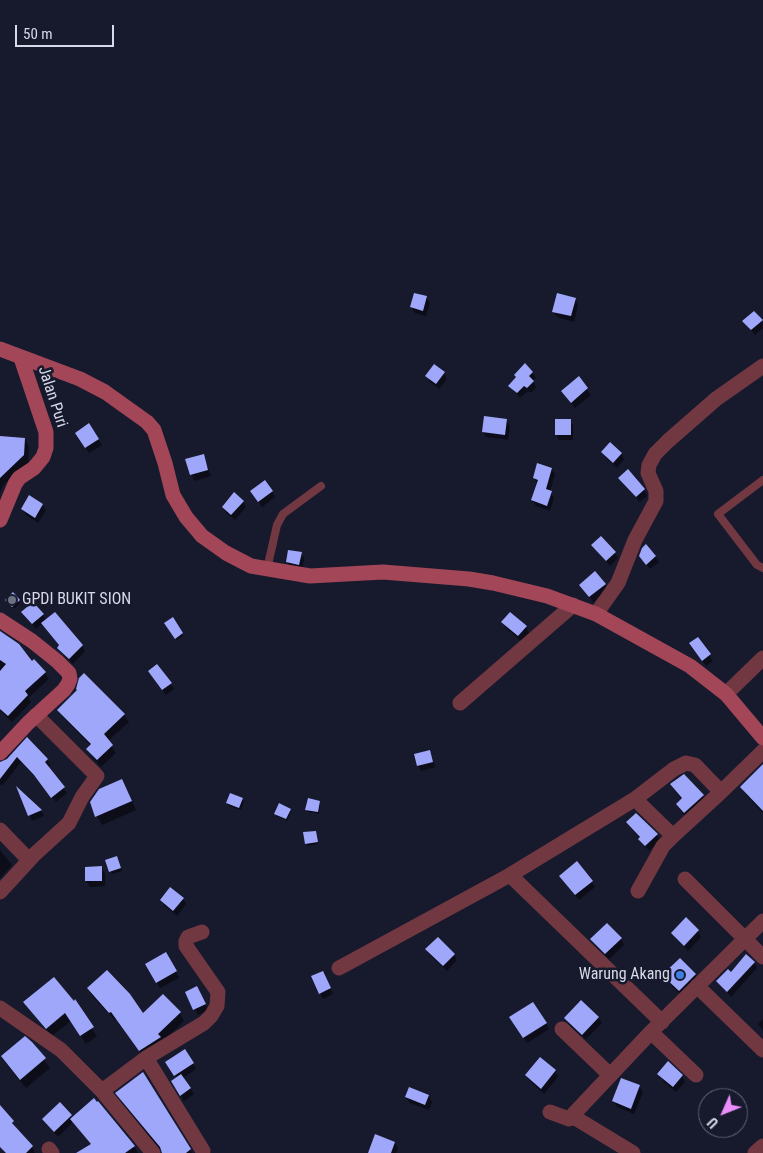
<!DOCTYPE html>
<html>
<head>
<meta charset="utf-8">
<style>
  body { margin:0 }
  #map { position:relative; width:763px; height:1153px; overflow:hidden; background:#17192d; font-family:"Roboto Condensed",sans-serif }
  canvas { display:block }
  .north { position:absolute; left:698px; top:1088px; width:50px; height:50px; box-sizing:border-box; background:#17192d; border:1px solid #646678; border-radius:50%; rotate:226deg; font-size:14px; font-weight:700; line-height:20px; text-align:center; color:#d7d9e8 }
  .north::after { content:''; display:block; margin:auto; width:18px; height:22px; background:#eb8dfb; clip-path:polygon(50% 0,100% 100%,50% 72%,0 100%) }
  .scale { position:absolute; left:15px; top:25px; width:99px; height:22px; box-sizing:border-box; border:2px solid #d7d9e8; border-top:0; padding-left:6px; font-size:15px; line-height:18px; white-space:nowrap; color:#d7d9e8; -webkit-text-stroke:4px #17192d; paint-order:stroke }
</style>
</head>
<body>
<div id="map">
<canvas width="763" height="1153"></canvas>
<div class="north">U</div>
<div class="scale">50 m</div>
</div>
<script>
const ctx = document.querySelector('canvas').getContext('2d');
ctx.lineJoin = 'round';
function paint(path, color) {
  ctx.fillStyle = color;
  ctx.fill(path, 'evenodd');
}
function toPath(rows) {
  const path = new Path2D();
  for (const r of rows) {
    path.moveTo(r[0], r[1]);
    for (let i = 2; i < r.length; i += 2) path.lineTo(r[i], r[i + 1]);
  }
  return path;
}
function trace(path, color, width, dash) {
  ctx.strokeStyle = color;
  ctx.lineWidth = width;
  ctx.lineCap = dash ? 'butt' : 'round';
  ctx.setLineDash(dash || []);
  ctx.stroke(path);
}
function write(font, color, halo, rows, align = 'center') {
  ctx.font = font + ' "Roboto Condensed",sans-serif';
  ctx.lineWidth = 5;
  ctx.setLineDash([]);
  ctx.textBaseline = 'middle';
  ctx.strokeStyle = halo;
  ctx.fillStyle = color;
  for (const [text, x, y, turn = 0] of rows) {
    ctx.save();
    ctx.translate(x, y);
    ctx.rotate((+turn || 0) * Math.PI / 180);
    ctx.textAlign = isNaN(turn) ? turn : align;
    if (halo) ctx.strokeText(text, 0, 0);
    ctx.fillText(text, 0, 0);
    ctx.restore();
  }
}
const shadow = toPath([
  [426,297,430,303,426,316,415,313,411,307],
  [575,299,578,305,574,322,557,317,554,312],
  [762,321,763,328,755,335,744,322],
  [532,372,536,378,533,381,536,387,531,393,528,391,520,398,510,386],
  [444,373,447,379,439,389,430,382,427,376],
  [578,378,591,395,575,408,566,397],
  [506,420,510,426,508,440,486,437,483,431],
  [570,421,573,426,573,440,559,440,556,434],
  [88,425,102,445,89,453,80,439],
  [0,437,25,439,29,447,28,463,9,482,5,482,0,492],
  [603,452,621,454,624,459,617,468,606,458],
  [203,455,211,476,194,481,187,460],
  [551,469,555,474,550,491,554,498,550,511,536,506,532,500,538,485,534,478],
  [620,478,644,490,647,496,640,502],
  [272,492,275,497,262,507,255,497],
  [243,502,246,507,235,520,226,513,223,507],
  [42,505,46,510,38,523,26,515,22,509],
  [592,545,615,553,618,558,610,566],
  [301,553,304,559,302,570,291,568,287,562],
  [640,556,655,556,659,562,650,569],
  [605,584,608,590,593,602,581,585],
  [6,600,19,600,20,603,14,609],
  [23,613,43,614,46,621,82,646,85,651,73,664,62,653,58,648,60,646,43,623,36,629],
  [173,619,183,636,177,640,166,623],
  [503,622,526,627,529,633,521,641,506,628],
  [0,633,45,673,49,679,28,698,31,702,12,722,0,710],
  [698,639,713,661,706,666,694,649],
  [84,675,124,715,129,722,108,741,116,753,101,767,92,757,87,749,91,746,63,717,59,710,79,691],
  [153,676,170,683,174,689,166,695],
  [27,739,47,760,50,765,48,768,67,793,56,802,39,781,21,762,2,786,0,784,0,764,8,760],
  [429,751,435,767,421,771,418,766],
  [763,766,763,813,747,796,741,787],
  [122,780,136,810,102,825,97,816],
  [671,785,703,796,708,805,690,821,682,813,677,805,682,800],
  [19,791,41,811,44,816,32,821],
  [242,799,244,801,241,810,229,806,227,803],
  [319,802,320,804,319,814,308,812,307,809],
  [290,810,291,812,287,821,277,816,276,814],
  [636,815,657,835,660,841,649,851,628,823],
  [316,832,318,844,308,846,306,843],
  [0,850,12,865,0,878],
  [118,860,122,871,112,874,111,871],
  [577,863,595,887,579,900,564,882],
  [86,868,101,868,105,873,105,886,90,887,86,881],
  [183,899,186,904,177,916,165,906,161,900],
  [698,931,701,937,688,951,676,939,672,933],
  [592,939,621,939,624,945,609,959,595,945],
  [427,949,454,955,457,960,447,971,430,955],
  [165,954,179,978,160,988,146,965],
  [754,963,757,968,731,997,718,981],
  [664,975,695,975,698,981,682,996,667,981],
  [54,978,97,1036,86,1044,71,1021,52,1036,30,1010,25,1002],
  [326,978,333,994,323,999,320,993],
  [88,989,143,1015,180,1013,184,1021,145,1059,116,1019,115,1020,93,997],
  [186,993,200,993,208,1010,198,1015],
  [598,1017,602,1023,586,1039,569,1024,566,1018],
  [763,1019,763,1031,758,1024],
  [514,1023,546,1023,549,1029,527,1043],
  [31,1043,50,1068,26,1088,7,1065,2,1056],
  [185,1051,196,1069,183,1078,194,1094,184,1101,173,1081,177,1078,167,1062],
  [555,1071,558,1077,544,1094,530,1081,526,1076],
  [143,1074,192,1153,163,1153,122,1102,117,1093],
  [660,1075,682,1076,685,1082,676,1092,664,1082],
  [639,1086,643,1092,634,1114,617,1107,614,1101],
  [410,1089,429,1096,432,1102,429,1110,410,1103,406,1097],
  [98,1103,134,1147,138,1153,79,1153,92,1145,73,1122,58,1137,43,1119,71,1116,72,1118],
  [0,1107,13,1122,15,1128,32,1147,35,1153,5,1153,0,1147],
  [395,1143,398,1149,396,1153,369,1153]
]);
const building = toPath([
  [414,293,427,296,423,311,410,307],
  [557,293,576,298,571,316,552,312],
  [754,311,763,320,751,330,742,321],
  [525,363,533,372,529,376,534,381,527,388,524,386,517,393,508,386,516,377,514,375],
  [434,364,445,372,436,384,425,376],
  [579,376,588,388,571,403,561,391],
  [484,416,507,419,505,435,482,432],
  [555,419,571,419,571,435,555,435],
  [89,423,99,439,85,448,75,433],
  [0,436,25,438,24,455,0,478],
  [610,442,622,453,613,463,601,452],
  [204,454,208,470,190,475,185,459],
  [537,463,552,468,546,489,552,491,547,506,531,500,538,480,533,478],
  [628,469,645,489,636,497,618,478],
  [265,480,273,491,258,502,250,491],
  [234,492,244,501,231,515,222,507],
  [29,495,43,504,35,518,21,509],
  [601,536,616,552,606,561,591,545],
  [646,544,656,556,646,565,639,556,642,548],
  [288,550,302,552,299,565,286,562],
  [595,571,606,584,589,597,579,585],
  [13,592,20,600,12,607,5,600],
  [33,602,44,614,32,624,21,612],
  [55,612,83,645,69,659,57,648,59,645,41,623],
  [510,612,527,626,518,636,501,622],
  [173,617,183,633,175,639,164,623],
  [0,631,19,644,32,661,34,659,46,672,25,691,28,695,8,716,0,709,0,671,6,664,0,660],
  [698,637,711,654,702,661,689,643],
  [157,664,172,683,162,690,148,671],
  [84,673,125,714,104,734,113,745,97,760,86,749,91,744,57,710,77,690,76,689,79,678],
  [27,737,48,759,45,762,65,787,51,798,34,775,17,757,0,779,0,762,7,759],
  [430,750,433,762,417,766,414,754],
  [763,764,763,811,740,787],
  [684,774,704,795,684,813,676,804,682,798,670,784],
  [122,779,132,801,95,817,90,802,99,789],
  [16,786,42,810,28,816],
  [230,793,243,798,239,808,226,803],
  [308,798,320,801,318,812,305,810],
  [279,803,291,809,286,819,274,814],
  [636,813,658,834,645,846,638,839,640,837,626,822],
  [316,831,318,842,305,844,303,832],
  [117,856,121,868,109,872,105,860],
  [577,861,593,881,575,895,559,876],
  [102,866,102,881,85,881,85,867],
  [170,887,184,898,173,911,160,900],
  [686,917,699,930,684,946,671,933],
  [607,923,622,938,605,954,590,939],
  [438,937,455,954,443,966,425,949],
  [166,952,177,971,156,983,145,964],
  [746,954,755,962,727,992,716,981,728,969,731,972],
  [680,958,696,974,679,991,662,975],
  [107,970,130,994,143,1013,163,994,181,1012,158,1034,161,1037,139,1051,111,1012,109,1013,87,988],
  [323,971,331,988,319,994,311,976],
  [54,977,74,1001,75,999,94,1027,80,1036,65,1013,46,1029,23,1002],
  [197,986,206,1004,193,1010,185,992],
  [581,1000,599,1017,582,1035,564,1018],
  [533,1002,547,1023,523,1038,509,1017],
  [25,1036,32,1042,46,1058,20,1080,1,1056],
  [185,1049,194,1063,174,1076,165,1062],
  [540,1057,556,1070,541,1089,525,1075],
  [668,1061,683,1075,673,1087,657,1074],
  [143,1072,191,1149,186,1153,162,1153,160,1147,115,1093],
  [181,1074,191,1088,180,1096,171,1081],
  [621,1078,640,1085,631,1109,612,1101],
  [409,1087,429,1095,425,1105,405,1097],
  [94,1098,97,1102,98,1101,135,1146,125,1153,76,1153,91,1144,70,1119],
  [60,1102,72,1115,54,1132,42,1119],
  [0,1105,14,1121,12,1123,33,1146,26,1153,6,1153,0,1147],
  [375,1134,395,1142,391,1153,368,1153]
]);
const lane = toPath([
  [763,480,718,514,757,565,763,568],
  [267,569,277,525,283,514,321,486]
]);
const street = toPath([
  [596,614,618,583,635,540,656,501,656,491,648,473,649,465,655,454,668,441,716,399,763,366],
  [726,694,763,658],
  [460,703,573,605],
  [0,830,29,860],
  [673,836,721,792],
  [510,875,662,1022],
  [685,879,763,957],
  [638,891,663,846,673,836,635,799,674,769,686,763,695,765,721,792,763,751],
  [0,892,35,854,69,823,82,797,97,776,36,715],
  [339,968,510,875,635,799],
  [697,986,763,1050],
  [0,1008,61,1050,102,1091,153,1153],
  [562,1029,610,1075],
  [651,1032,696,1075],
  [146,1058,203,1151],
  [102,1091,146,1058,204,1023,211,1016,217,1006,218,992,186,946,186,941,188,937,202,932],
  [550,1112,569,1119,651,1032,763,921],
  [572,1116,633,1153],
  [49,1149,52,1153],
  [755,1153,763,1146]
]);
const secondary = toPath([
  [0,349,80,379,105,392,147,422,154,430,165,463,173,495,186,517,202,536,226,553,251,566,310,576,383,572,469,579,493,583,547,596,596,614,690,666,726,694,763,738],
  [0,520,15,484,19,478,34,468,43,457,46,448,46,432,21,358],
  [0,620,32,641,57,661,69,673,70,679,68,684,64,690,28,723,0,753]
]);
const markers = [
  [12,600,5,"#6b7280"],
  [680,975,5,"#3f7fe0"]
];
const streetNames = [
  ["Jalan Puri",52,397,72]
];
const poiNames = [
  ["GPDI BUKIT SION",22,600],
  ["Warung Akang",670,975,"right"]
];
paint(shadow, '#0007');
paint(building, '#9ea7fa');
trace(lane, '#723842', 8);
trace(street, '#723842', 15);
trace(secondary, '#a24658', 15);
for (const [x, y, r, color] of markers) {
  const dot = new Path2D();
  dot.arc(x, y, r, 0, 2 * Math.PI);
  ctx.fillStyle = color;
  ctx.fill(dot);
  trace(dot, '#17192d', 2);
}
write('16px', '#d7d9e8', '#17192d', streetNames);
write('16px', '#d7d9e8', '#17192d', poiNames, 'left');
</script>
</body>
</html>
